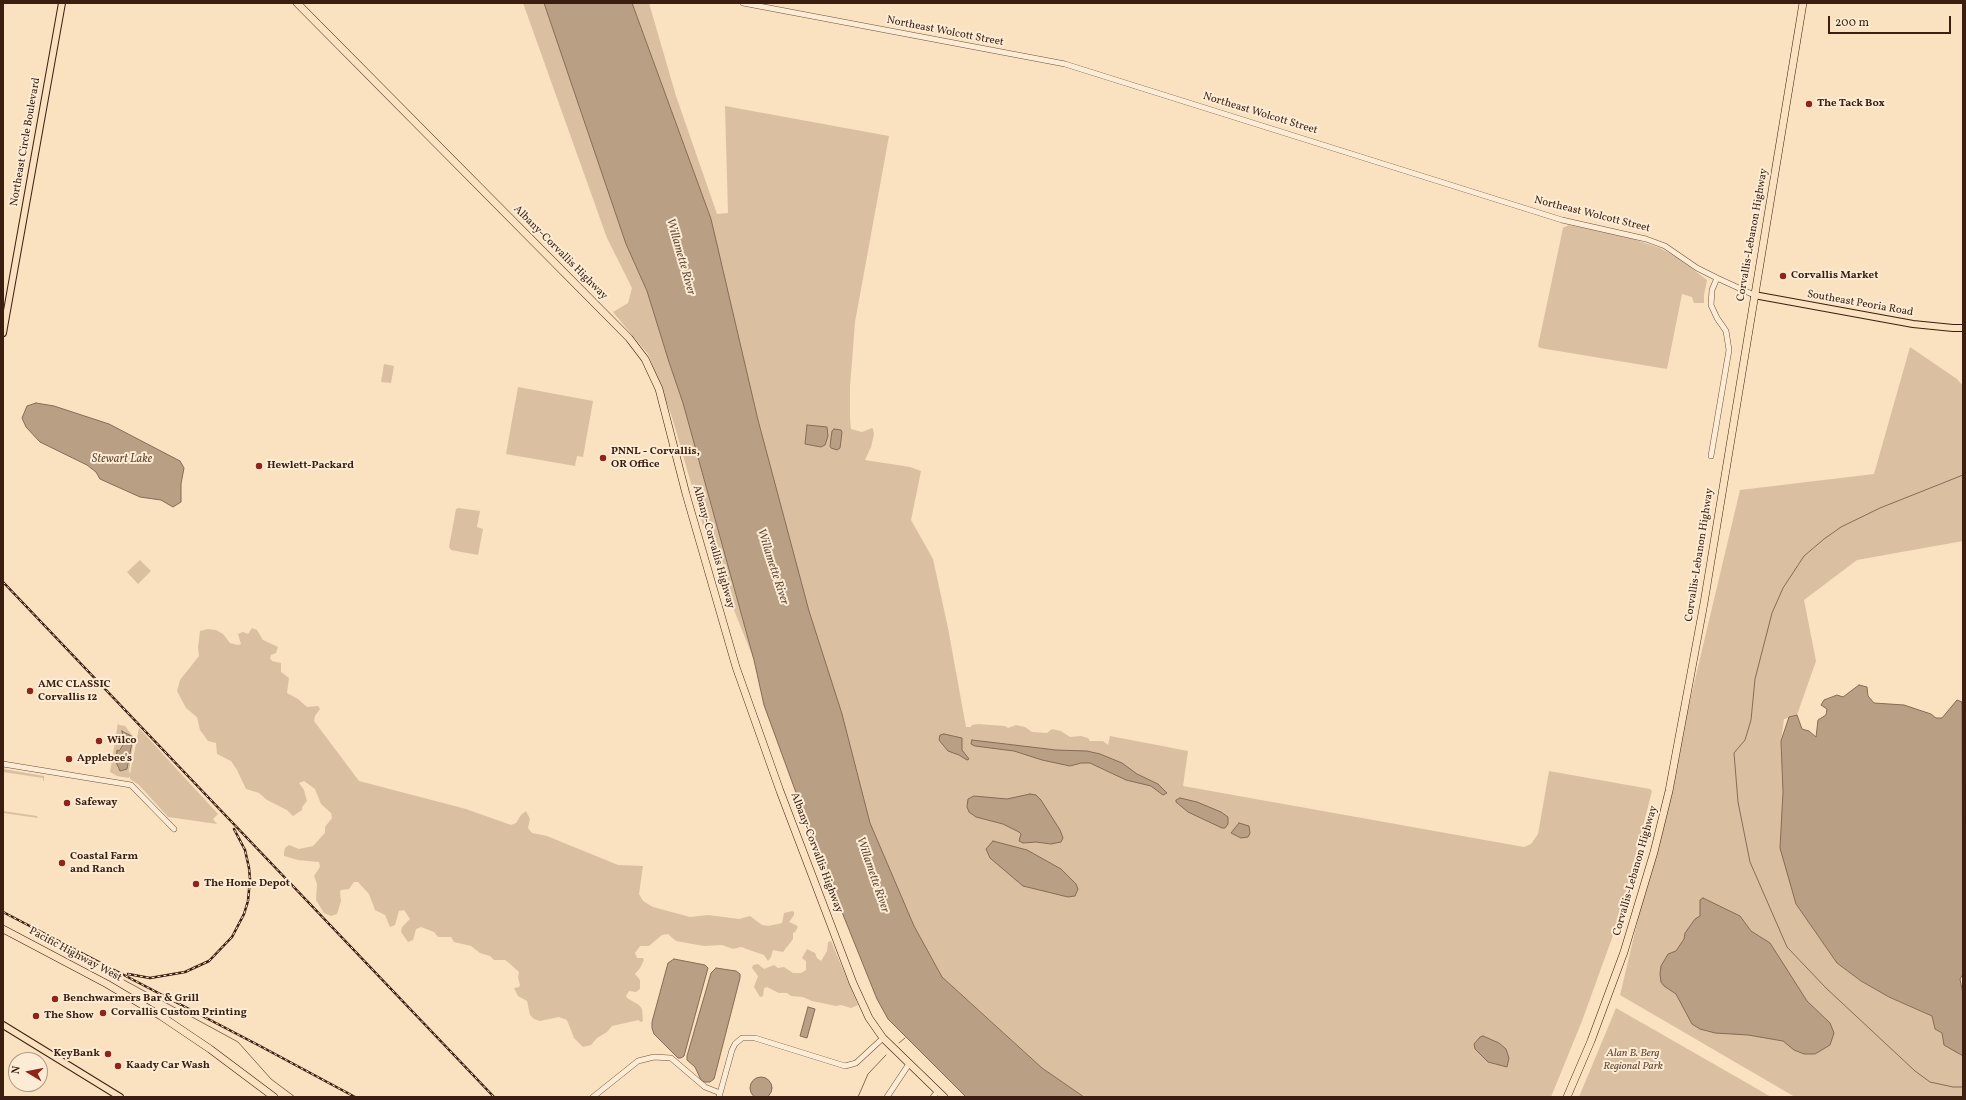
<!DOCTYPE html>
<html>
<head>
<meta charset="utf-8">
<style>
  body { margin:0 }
  #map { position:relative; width:1966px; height:1100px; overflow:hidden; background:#fae1bf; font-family:Vollkorn,serif }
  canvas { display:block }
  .frame { position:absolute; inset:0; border:4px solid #3c1e11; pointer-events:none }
  .north { position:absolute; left:8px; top:1052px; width:40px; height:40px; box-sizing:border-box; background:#fcecd5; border:1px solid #af9a87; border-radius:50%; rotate:280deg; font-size:11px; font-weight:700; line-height:16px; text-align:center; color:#3c1e11 }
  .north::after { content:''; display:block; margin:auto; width:14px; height:18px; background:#8f2418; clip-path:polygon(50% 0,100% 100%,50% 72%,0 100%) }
  .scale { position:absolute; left:1828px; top:16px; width:123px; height:18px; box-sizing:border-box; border:2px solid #3c1e11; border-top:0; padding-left:5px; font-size:12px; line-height:14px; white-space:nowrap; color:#3c1e11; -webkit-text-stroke:3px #fcecd5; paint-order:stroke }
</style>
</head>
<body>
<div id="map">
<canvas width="1966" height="1100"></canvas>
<div class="frame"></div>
<div class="north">N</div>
<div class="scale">200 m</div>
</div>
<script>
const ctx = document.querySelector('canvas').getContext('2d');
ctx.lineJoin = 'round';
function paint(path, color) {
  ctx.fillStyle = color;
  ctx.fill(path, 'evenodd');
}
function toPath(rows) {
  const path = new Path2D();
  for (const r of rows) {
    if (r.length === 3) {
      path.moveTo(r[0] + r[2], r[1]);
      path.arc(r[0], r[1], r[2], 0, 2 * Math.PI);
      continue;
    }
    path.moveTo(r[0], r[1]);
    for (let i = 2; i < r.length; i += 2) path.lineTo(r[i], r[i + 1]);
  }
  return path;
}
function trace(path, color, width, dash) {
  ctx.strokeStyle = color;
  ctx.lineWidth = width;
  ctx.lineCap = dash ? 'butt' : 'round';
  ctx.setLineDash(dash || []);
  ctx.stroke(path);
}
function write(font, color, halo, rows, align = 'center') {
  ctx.font = font + ' Vollkorn,serif';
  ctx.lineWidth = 4;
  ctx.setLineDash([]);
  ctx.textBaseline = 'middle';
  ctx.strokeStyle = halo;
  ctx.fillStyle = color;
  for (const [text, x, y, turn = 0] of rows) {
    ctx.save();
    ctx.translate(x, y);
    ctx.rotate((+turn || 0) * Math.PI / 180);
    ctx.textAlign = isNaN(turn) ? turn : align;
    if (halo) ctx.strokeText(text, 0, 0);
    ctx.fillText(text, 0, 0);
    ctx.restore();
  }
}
const green = toPath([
  [523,3,544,3,626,244,647,291,669,362,683,403,754,660,710,550,672,417,648,354,613,312,628,303,632,288,607,238],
  [632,3,649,3,676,96,717,214,728,213,725,106,889,136,855,322,850,387,850,419,851,429,862,432,872,428,873,429,874,434,871,447,865,460,910,467,921,471,911,520,933,559,948,628,966,727,971,727,972,725,978,724,1005,726,1008,728,1016,725,1025,727,1032,732,1047,733,1052,729,1061,731,1070,737,1081,736,1088,738,1090,741,1103,741,1108,745,1110,736,1188,751,1183,786,1524,847,1531,844,1538,834,1549,771,1650,789,1652,791,1620,916,1582,1021,1551,1097,1084,1097,1042,1068,942,977,914,926,870,823,845,726,809,611,758,420,710,218],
  [1569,225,1618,234,1660,248,1678,258,1707,280,1704,295,1704,303,1694,303,1692,297,1682,294,1667,369,1540,348,1538,346,1563,228],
  [1910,347,1957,379,1963,386,1963,541,1857,560,1804,600,1816,661,1797,715,1784,719,1781,741,1783,792,1796,904,1837,963,1861,981,1889,997,1932,1016,1935,1029,1942,1033,1960,1055,1963,1056,1963,1097,1795,1097,1620,995,1740,490,1874,474],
  [384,364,394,366,391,383,381,382],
  [518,387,593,401,583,457,577,456,575,466,506,454],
  [458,508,480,511,477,527,483,529,478,555,451,550,449,547,456,509],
  [140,560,151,571,138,584,127,572],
  [252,628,257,630,263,640,278,647,276,653,271,655,270,658,272,661,281,663,281,672,289,678,287,693,298,699,307,707,318,706,320,709,315,716,314,721,359,781,466,809,511,825,516,823,521,815,526,811,530,819,528,828,532,833,547,836,618,865,643,866,639,894,643,901,653,907,690,917,708,915,739,919,750,916,762,925,768,926,782,923,784,913,792,911,794,912,794,915,789,922,796,925,798,927,795,932,793,933,793,939,783,952,773,950,771,957,768,961,764,955,741,947,733,949,722,945,704,946,676,941,668,934,662,935,649,946,640,946,635,953,637,958,643,958,644,960,640,968,635,974,640,980,640,989,636,992,629,991,626,996,627,998,639,1005,642,1009,643,1021,640,1022,639,1020,612,1026,607,1032,597,1038,591,1045,583,1047,574,1038,567,1020,559,1017,540,1021,534,1019,530,1015,527,1001,518,996,514,988,519,987,520,985,518,977,519,972,509,963,505,960,494,960,490,956,480,953,471,946,454,942,451,937,438,937,434,932,421,927,416,929,413,940,408,942,401,932,402,927,410,919,404,910,399,911,395,925,390,927,385,915,375,910,369,894,358,882,354,882,349,889,341,890,340,892,341,901,337,914,331,916,324,913,316,900,317,884,314,876,320,867,319,862,298,860,284,856,284,853,285,848,289,845,299,849,313,846,325,833,325,827,332,818,331,813,321,804,315,789,304,781,299,783,304,790,307,801,302,807,302,810,293,816,287,810,267,800,259,793,246,789,237,770,231,761,217,754,216,743,208,741,200,730,197,717,186,708,177,691,180,680,199,656,198,648,200,631,208,629,216,630,223,634,230,643,238,645,241,644,238,634,243,632,248,634],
  [118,723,119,725,125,726,134,738,129,771,130,774,139,728,218,814,213,819,217,824,168,817,139,785,130,779,130,776,129,778,117,776,110,772],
  [123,730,132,737,130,759,127,769,118,769,117,765,117,752,123,745],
  [3,769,44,776,44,781,43,781,43,778,3,772],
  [3,811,37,816,38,818,3,813],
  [831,941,858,1005,851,1008,841,1005,836,1006,812,1001,803,997,791,996,787,993,779,993,767,987,764,988,763,996,760,997,754,987,758,976,752,968,753,965,758,964,764,969,774,965,778,968,784,967,793,973,801,973,806,970,806,961,802,958,807,949,815,953,817,958,821,961,827,951,828,942],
  [1616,1008,1754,1087,1771,1097,1579,1097]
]);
const water = toPath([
  [544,3,632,3,711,219,758,420,809,611,842,714,870,823,914,926,942,977,1042,1068,1084,1097,966,1097,888,1019,877,999,817,850,764,705,754,660,683,403,669,362,647,291,626,244,544,3],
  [36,403,54,406,109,424,180,461,184,468,181,484,181,502,173,507,161,500,140,497,100,479,96,472,87,465,40,442,26,427,22,418,27,406,36,403],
  [807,425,827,427,828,436,825,445,821,447,805,444,807,425],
  [834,429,841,430,842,432,840,448,837,450,831,448,830,446,832,431,834,429],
  [1859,685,1867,687,1868,696,1874,703,1904,705,1931,714,1936,718,1942,718,1957,700,1962,702,1963,974,1960,979,1963,994,1963,1056,1944,1045,1942,1033,1935,1029,1932,1016,1889,997,1861,981,1837,963,1796,904,1780,848,1783,792,1781,741,1789,717,1797,715,1802,729,1809,731,1816,737,1818,720,1826,715,1827,709,1821,705,1824,700,1837,695,1843,697,1859,685],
  [122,731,133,737,127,769,120,771,116,762,117,750,119,751,123,745,121,743,121,739,123,739,122,731],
  [944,734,962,738,962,750,969,759,967,760,959,755,948,751,939,740,940,735,944,734],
  [972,740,1056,750,1087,751,1100,754,1122,763,1137,774,1158,784,1167,793,1163,795,1151,786,1126,780,1090,763,1081,763,1070,766,1042,760,1014,751,975,746,971,744,972,740],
  [1030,794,1036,795,1041,800,1060,830,1063,838,1061,842,1051,844,1036,842,1023,843,1019,841,1021,834,1019,832,1003,824,976,817,969,812,967,807,968,799,974,796,1007,799,1030,794],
  [1180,798,1197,802,1221,812,1228,817,1228,824,1225,828,1222,828,1188,812,1176,802,1176,800,1180,798],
  [1239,823,1249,826,1250,833,1248,837,1241,838,1231,833,1239,823],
  [993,841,1027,850,1061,869,1076,884,1078,889,1075,896,1068,897,1023,886,990,858,986,849,993,841],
  [1703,898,1740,916,1751,931,1770,943,1807,1001,1830,1023,1834,1033,1830,1045,1815,1054,1804,1054,1794,1050,1783,1041,1748,1035,1715,1033,1700,1029,1692,1024,1676,994,1664,986,1661,982,1660,974,1661,966,1668,954,1676,951,1684,939,1685,933,1695,919,1700,916,1700,900,1703,898],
  [674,959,705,965,708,968,684,1056,681,1058,678,1058,654,1034,652,1028,652,1022,668,963,674,959],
  [716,968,736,971,740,974,740,978,714,1079,710,1082,704,1082,701,1080,695,1067,687,1060,687,1056,711,973,716,968],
  [808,1007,815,1009,807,1038,800,1036,808,1007],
  [1483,1036,1499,1043,1506,1049,1509,1058,1507,1067,1488,1062,1475,1049,1474,1044,1480,1037,1483,1036],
  [761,1088,11]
]);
const stream = toPath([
  [1963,475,1880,508,1841,527,1824,539,1804,556,1783,588,1772,613,1755,679,1751,720,1745,740,1734,753,1738,802,1750,862,1787,947,1826,988,1915,1071,1930,1082,1953,1087,1963,1087],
  [124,980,238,1042,271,1079,295,1097],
  [899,1043,905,1038],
  [858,1097,868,1074,886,1055]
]);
const minor = toPath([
  [743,3,1065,64,1562,220,1646,239,1665,246,1697,268,1717,278,1754,295],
  [1711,456,1729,350,1726,331,1717,318,1711,305,1712,290,1717,278],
  [3,764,131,785,174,829],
  [593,1097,638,1061,654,1057,671,1058,705,1087,720,1093],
  [719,1097,732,1050,735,1044,742,1038,755,1038,845,1066,856,1063,883,1038],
  [887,1097,909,1064],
  [933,1097,938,1091]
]);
const major = toPath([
  [1754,295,1913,324,1953,328,1963,328],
  [3,333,62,3],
  [3,1025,120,1097]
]);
const highway = toPath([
  [297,3,629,338,645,359,659,389,686,494,736,667,780,791,853,983,869,1018,883,1038,944,1097],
  [3,929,107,984,161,1016,210,1049,274,1097],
  [1567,1097,1591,1041,1624,952,1654,852,1669,791,1704,603,1803,3]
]);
const rail = toPath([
  [3,582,494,1097],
  [3,912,260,1046,355,1097],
  [128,974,150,978,185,972,209,961,232,937,244,914,248,901,250,879,249,868,245,850,234,829]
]);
const markers = [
  [1809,104,4,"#8f2418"],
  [1783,276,4,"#8f2418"],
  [603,458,4,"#8f2418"],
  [259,466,4,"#8f2418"],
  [30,691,4,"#8f2418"],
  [99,741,4,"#8f2418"],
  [69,759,4,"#8f2418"],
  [67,803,4,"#8f2418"],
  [62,863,4,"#8f2418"],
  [196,884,4,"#8f2418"],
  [55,999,4,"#8f2418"],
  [103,1013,4,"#8f2418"],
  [36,1016,4,"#8f2418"],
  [108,1054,4,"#8f2418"],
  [118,1066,4,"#8f2418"]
];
const streetNames = [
  ["Northeast Wolcott Street",945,32,11],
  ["Northeast Wolcott Street",1260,114,17],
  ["Northeast Circle Boulevard",26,142,-80],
  ["Northeast Wolcott Street",1592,215,14],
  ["Corvallis-Lebanon Highway",1753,235,-80],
  ["Albany-Corvallis Highway",560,253,45],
  ["Southeast Peoria Road",1860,304,10],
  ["Albany-Corvallis Highway",713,547,74],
  ["Corvallis-Lebanon Highway",1700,555,-81],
  ["Albany-Corvallis Highway",816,853,69],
  ["Corvallis-Lebanon Highway",1636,871,-74],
  ["Pacific Highway West",75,955,28]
];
const poiNames = [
  ["The Tack Box",1817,104],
  ["Corvallis Market",1791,276],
  ["PNNL - Corvallis,",611,452],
  ["OR Office",611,465],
  ["Hewlett-Packard",267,466],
  ["AMC CLASSIC",38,685],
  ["Corvallis 12",38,698],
  ["Wilco",107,741],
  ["Applebee's",77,759],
  ["Safeway",75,803],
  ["Coastal Farm",70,857],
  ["and Ranch",70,870],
  ["The Home Depot",204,884],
  ["Benchwarmers Bar & Grill",63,999],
  ["Corvallis Custom Printing",111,1013],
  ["The Show",44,1016],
  ["KeyBank",100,1054,"right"],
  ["Kaady Car Wash",126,1066]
];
const parkNames = [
  ["Alan B. Berg",1633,1054],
  ["Regional Park",1633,1067]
];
const waterNames = [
  ["Willamette River",680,257,74],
  ["Stewart Lake",122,460],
  ["Willamette River",772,567,72],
  ["Willamette River",872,875,71]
];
paint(green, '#dac0a1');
paint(water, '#b99f84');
trace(water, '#876b56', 1);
trace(stream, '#876b56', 1);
trace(minor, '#6c4f3c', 6);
trace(major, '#3c1e11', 8);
trace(highway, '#3c1e11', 8);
trace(minor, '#fcecd5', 5);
trace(major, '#fae1bf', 6);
trace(highway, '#fae1bf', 7);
trace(rail, '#3c1e11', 2.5);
trace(rail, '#fcecd5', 1, [3]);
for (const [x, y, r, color] of markers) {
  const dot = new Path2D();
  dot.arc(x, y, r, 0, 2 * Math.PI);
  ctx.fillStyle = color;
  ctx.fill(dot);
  trace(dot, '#fcecd5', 1.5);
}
write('11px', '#3c1e11', '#fcecd5', streetNames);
write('bold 11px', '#3c1e11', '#fcecd5', poiNames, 'left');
write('italic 11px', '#644635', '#fcecd5', parkNames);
write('italic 12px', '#684b39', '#fcecd5', waterNames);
</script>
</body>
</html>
